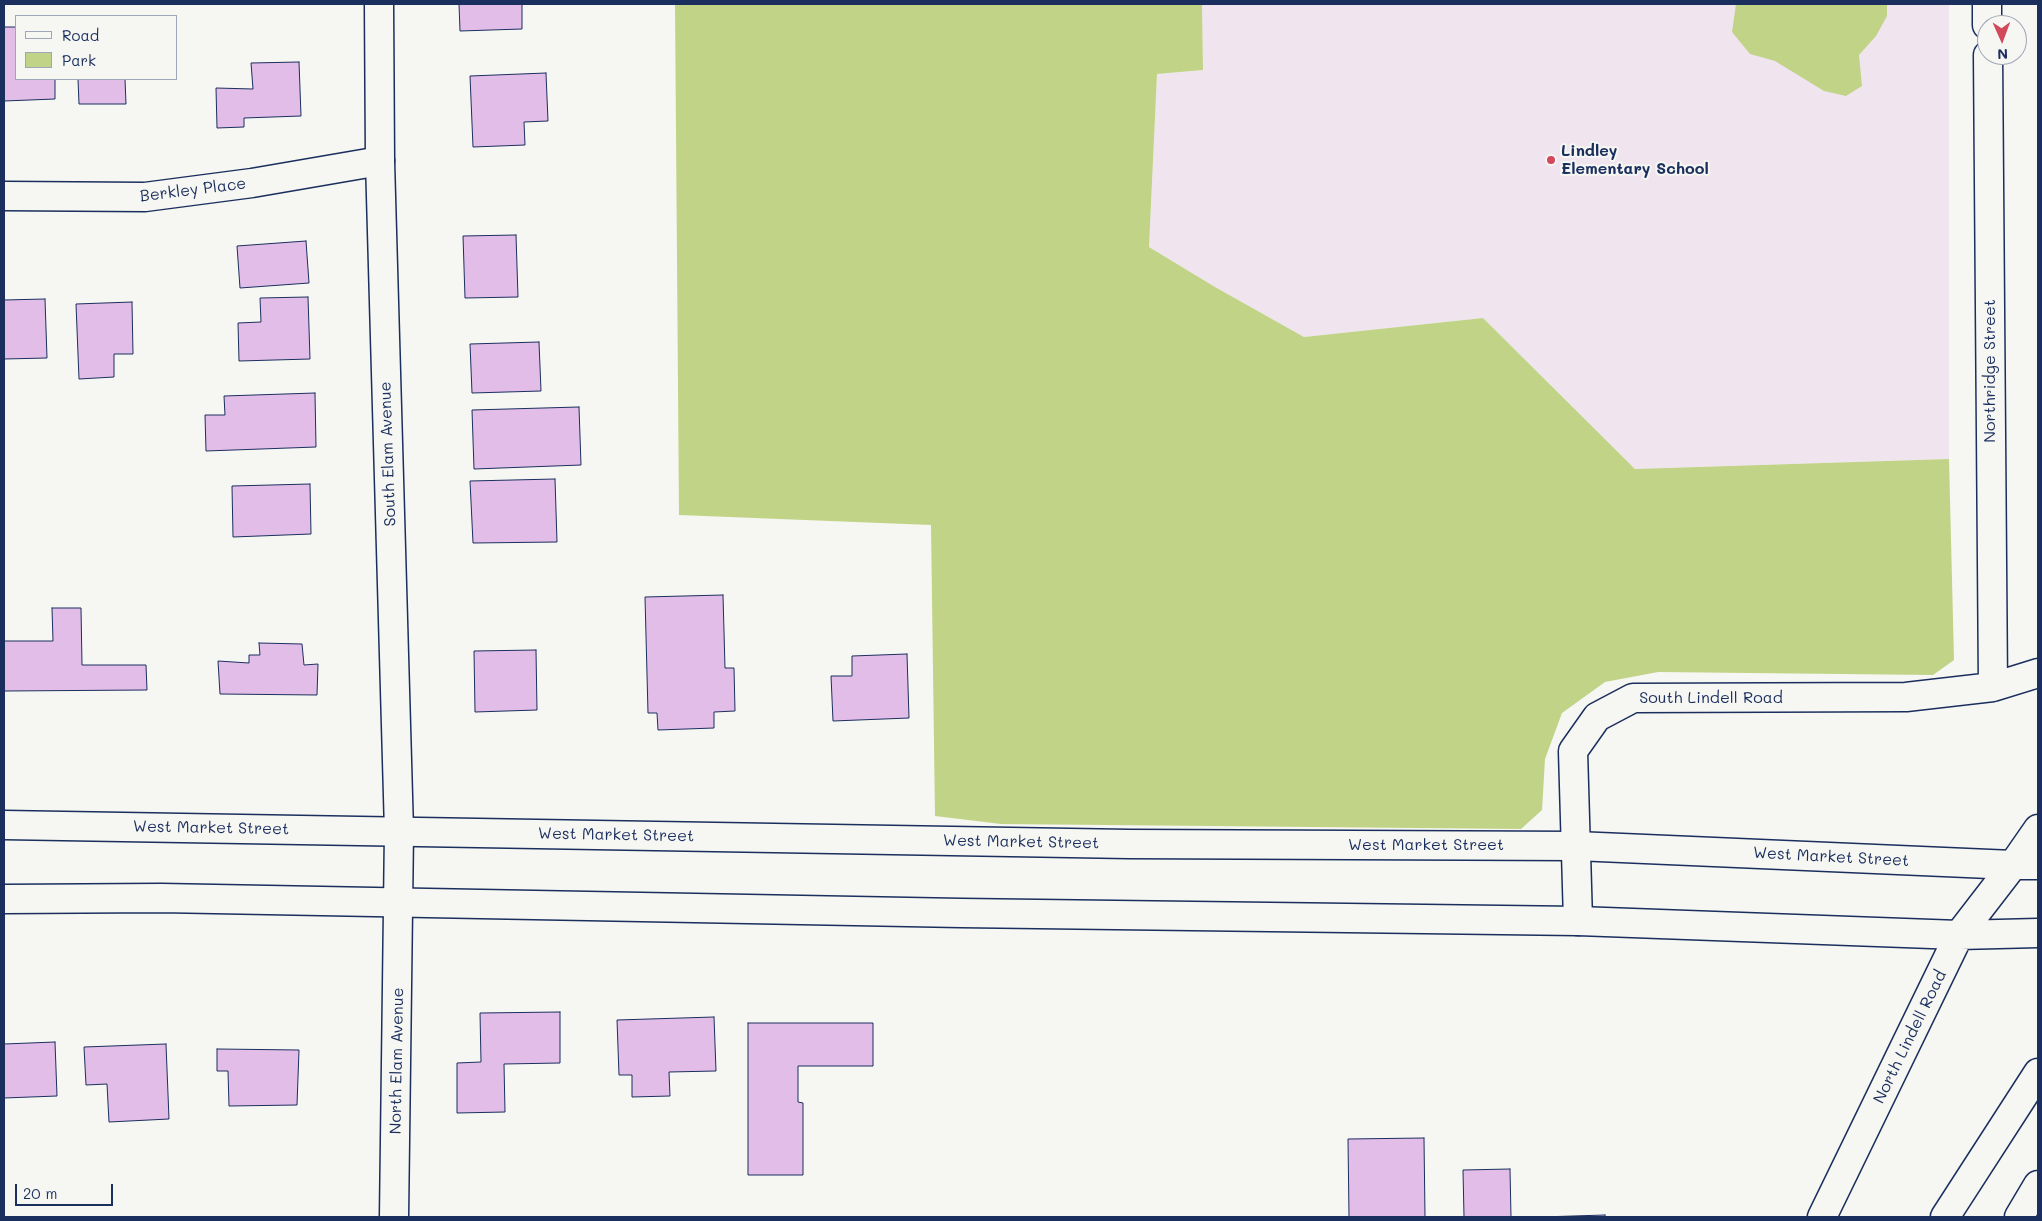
<!DOCTYPE html>
<html>
<head>
<meta charset="utf-8">
<style>
  body { margin:0 }
  #map { position:relative; width:2042px; height:1221px; overflow:hidden; background:#f6f6f2; font-family:Mali,sans-serif }
  canvas { display:block }
  .frame { position:absolute; inset:0; border:5px solid #1b2f5e; pointer-events:none }
  .legend { position:absolute; left:15px; top:15px; width:162px; height:65px; box-sizing:border-box; background:#f6f6f2; border:1px solid #9ea6b7; margin:0; padding:6px 9px; list-style:none; font-size:15px; color:#1b2f5e }
  .legend li { display:flex; align-items:center; gap:10px; height:25px }
  .legend b { width:25px; border:1px solid #9ea6b7 }
  .north { position:absolute; left:1977px; top:15px; width:50px; height:50px; box-sizing:border-box; background:#f6f6f2; border:1px solid #9ea6b7; border-radius:50%; rotate:178deg; font-size:14px; font-weight:700; line-height:20px; text-align:center; color:#1b2f5e }
  .north::after { content:''; display:block; margin:auto; width:18px; height:22px; background:#d1495b; clip-path:polygon(50% 0,100% 100%,50% 72%,0 100%) }
  .scale { position:absolute; left:15px; top:1184px; width:98px; height:22px; box-sizing:border-box; border:2px solid #1b2f5e; border-top:0; padding-left:6px; font-size:15px; line-height:18px; white-space:nowrap; color:#1b2f5e; -webkit-text-stroke:4px #f6f6f2; paint-order:stroke }
</style>
</head>
<body>
<div id="map">
<canvas width="2042" height="1221"></canvas>
<div class="frame"></div>
<ul class="legend">
<li><b style="height:6px;background:#f6f6f2"></b>Road</li>
<li><b style="height:14px;background:#c1d387"></b>Park</li>
</ul>
<div class="north">N</div>
<div class="scale">20 m</div>
</div>
<script>
const ctx = document.querySelector('canvas').getContext('2d');
ctx.lineJoin = 'round';
function paint(path, color) {
  ctx.fillStyle = color;
  ctx.fill(path, 'evenodd');
}
function toPath(rows) {
  const path = new Path2D();
  for (const r of rows) {
    path.moveTo(r[0], r[1]);
    for (let i = 2; i < r.length; i += 2) path.lineTo(r[i], r[i + 1]);
  }
  return path;
}
function trace(path, color, width, dash) {
  ctx.strokeStyle = color;
  ctx.lineWidth = width;
  ctx.lineCap = dash ? 'butt' : 'round';
  ctx.setLineDash(dash || []);
  ctx.stroke(path);
}
function write(font, color, halo, rows, align = 'center') {
  ctx.font = font + ' Mali,sans-serif';
  ctx.lineWidth = 4;
  ctx.setLineDash([]);
  ctx.textBaseline = 'middle';
  ctx.strokeStyle = halo;
  ctx.fillStyle = color;
  for (const [text, x, y, turn = 0] of rows) {
    ctx.save();
    ctx.translate(x, y);
    ctx.rotate((+turn || 0) * Math.PI / 180);
    ctx.textAlign = isNaN(turn) ? turn : align;
    if (halo) ctx.strokeText(text, 0, 0);
    ctx.fillText(text, 0, 0);
    ctx.restore();
  }
}
const built = toPath([
  [1202,4,1949,4,1949,459,1635,469,1483,318,1304,337,1215,287,1149,247,1157,74,1203,70]
]);
const green = toPath([
  [675,4,1202,4,1203,70,1157,74,1149,247,1215,287,1304,337,1483,318,1635,469,1949,459,1954,660,1933,675,1658,672,1605,682,1562,713,1545,759,1542,810,1521,829,1001,824,935,816,931,525,679,515],
  [1736,4,1887,4,1887,16,1876,36,1859,55,1862,86,1846,96,1824,91,1775,61,1750,54,1732,32]
]);
const building = toPath([
  [459,4,522,4,522,29,460,31,459,4],
  [4,27,16,27,16,79,55,79,55,99,4,101,4,27],
  [299,62,301,116,244,118,244,127,217,128,216,88,253,89,251,63,299,62],
  [546,73,548,121,524,122,525,145,473,147,470,76,546,73],
  [78,79,125,79,126,104,79,104,78,79],
  [516,235,518,297,465,298,463,236,516,235],
  [306,241,309,283,240,288,237,246,306,241],
  [308,297,310,359,239,361,238,323,261,322,260,298,308,297],
  [45,299,47,358,4,359,4,300,45,299],
  [132,302,133,354,114,354,114,377,79,379,76,304,132,302],
  [539,342,541,391,472,393,470,344,539,342],
  [315,393,316,447,206,451,205,415,225,415,224,396,315,393],
  [579,407,581,465,474,469,472,410,579,407],
  [555,479,557,542,473,543,470,481,555,479],
  [310,484,311,534,233,537,232,486,310,484],
  [723,595,725,668,734,668,735,711,714,712,714,728,658,730,657,713,648,713,645,597,723,595],
  [52,608,81,608,82,665,146,665,147,690,4,691,4,641,53,641,52,608],
  [259,643,302,644,304,665,318,664,317,695,220,694,218,661,249,663,249,655,260,655,259,643],
  [536,650,537,710,475,712,474,651,536,650],
  [907,654,909,718,833,721,831,676,852,676,852,656,907,654],
  [560,1012,560,1063,504,1064,505,1112,457,1113,457,1063,481,1062,480,1013,560,1012],
  [714,1017,716,1071,669,1072,670,1096,632,1097,632,1075,619,1075,617,1020,714,1017],
  [748,1023,873,1023,873,1066,798,1066,798,1102,803,1103,803,1175,748,1175,748,1023],
  [55,1042,57,1096,4,1098,4,1044,55,1042],
  [166,1044,169,1119,109,1122,107,1084,86,1085,84,1047,166,1044],
  [217,1049,299,1050,297,1105,229,1106,228,1071,217,1071,217,1049],
  [1424,1138,1425,1217,1349,1217,1348,1139,1424,1138],
  [1510,1169,1511,1217,1464,1217,1463,1170,1510,1169],
  [1605,1215,1605,1217,1541,1217,1605,1215]
]);
const minor = toPath([
  [1987,4,1987,25],
  [1988,55,1993,687],
  [4,196,145,197,252,183,380,161],
  [1578,921,1573,751,1597,717,1633,698,1906,697,1993,687,2038,673]
]);
const tertiary = toPath([
  [379,4,380,161,399,831,394,1217]
]);
const secondary = toPath([
  [4,825,1129,844,1576,846,2013,865],
  [4,899,161,898,961,913,1578,921,1959,935]
]);
const primary = toPath([
  [1959,935,2038,933],
  [1822,1217,1959,935,2013,865,2038,865]
]);
const motorway = toPath([
  [2013,865,2038,829],
  [1945,1217,2038,1073],
  [2019,1217,2038,1185]
]);
const markers = [
  [1551,160,5,"#d1495b"]
];
const poiNames = [
  ["Lindley",1561,151],
  ["Elementary School",1561,169]
];
const streetNames = [
  ["Berkley Place",193,190,-7],
  ["Northridge Street",1990,371,-90],
  ["South Elam Avenue",388,454,-92],
  ["South Lindell Road",1711,698],
  ["West Market Street",211,828,1],
  ["West Market Street",616,835,1],
  ["West Market Street",1021,842,1],
  ["West Market Street",1426,845],
  ["West Market Street",1831,857,3],
  ["North Lindell Road",1910,1037,-64],
  ["North Elam Avenue",397,1061,-89]
];
paint(built, '#f0e5ef');
paint(green, '#c1d387');
paint(building, '#e1bde7');
trace(building, '#1b2f5e', 1);
trace(minor, '#1b2f5e', 31);
trace(tertiary, '#1b2f5e', 31);
trace(secondary, '#1b2f5e', 31);
trace(primary, '#1b2f5e', 31);
trace(motorway, '#1b2f5e', 31);
trace(minor, '#f6f6f2', 28);
trace(tertiary, '#f6f6f2', 28);
trace(secondary, '#f6f6f2', 28);
trace(primary, '#f6f6f2', 28);
trace(motorway, '#f6f6f2', 28);
for (const [x, y, r, color] of markers) {
  const dot = new Path2D();
  dot.arc(x, y, r, 0, 2 * Math.PI);
  ctx.fillStyle = color;
  ctx.fill(dot);
  trace(dot, '#f6f6f2', 2);
}
write('bold 16px', '#1b2f5e', '#f6f6f2', poiNames, 'left');
write('16px', '#1b2f5e', '#f6f6f2', streetNames);
</script>
</body>
</html>
